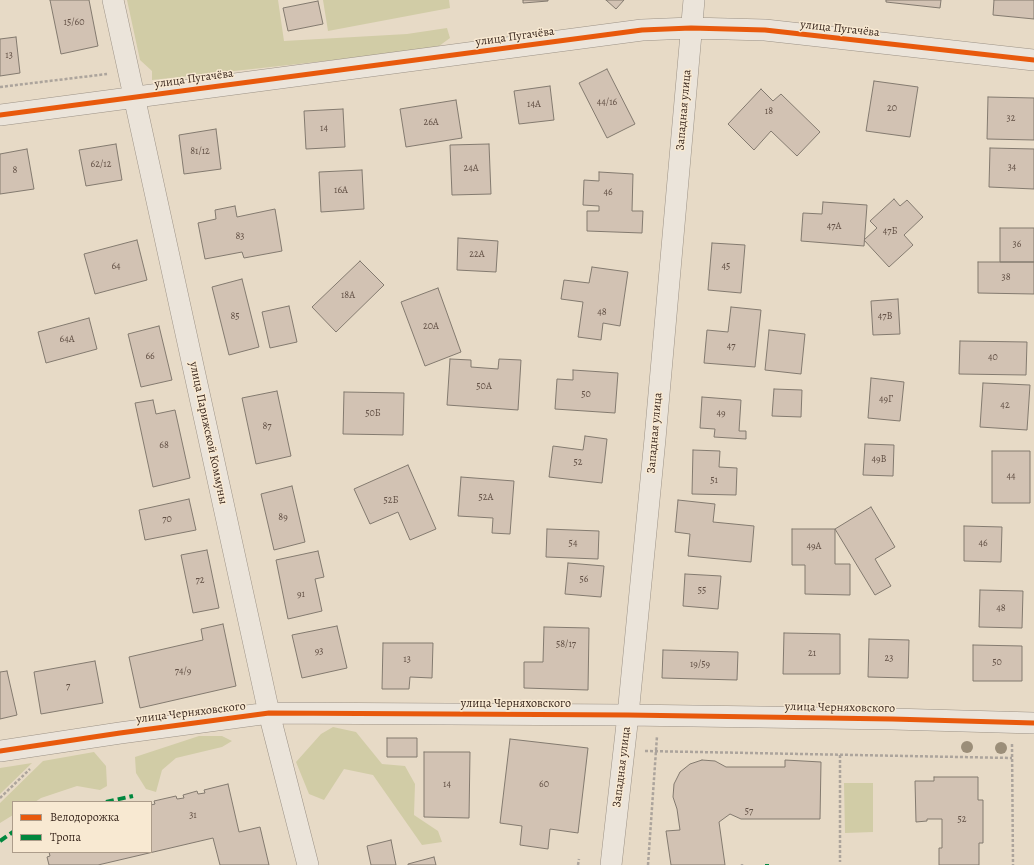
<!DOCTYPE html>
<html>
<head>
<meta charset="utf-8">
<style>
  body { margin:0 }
  #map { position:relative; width:1034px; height:865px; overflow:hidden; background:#e7dac6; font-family:Alegreya,serif }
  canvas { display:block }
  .legend { position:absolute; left:12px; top:801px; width:140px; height:52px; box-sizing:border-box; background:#f8e9d2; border:1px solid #ac9c8a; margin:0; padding:5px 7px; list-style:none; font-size:12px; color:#3b291f }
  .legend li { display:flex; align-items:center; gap:8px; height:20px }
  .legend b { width:20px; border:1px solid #ac9c8a }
</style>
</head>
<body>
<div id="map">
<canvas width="1034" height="865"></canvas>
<ul class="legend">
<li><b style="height:5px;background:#e8590c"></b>Велодорожка</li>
<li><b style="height:5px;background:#00873e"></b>Тропа</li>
</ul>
</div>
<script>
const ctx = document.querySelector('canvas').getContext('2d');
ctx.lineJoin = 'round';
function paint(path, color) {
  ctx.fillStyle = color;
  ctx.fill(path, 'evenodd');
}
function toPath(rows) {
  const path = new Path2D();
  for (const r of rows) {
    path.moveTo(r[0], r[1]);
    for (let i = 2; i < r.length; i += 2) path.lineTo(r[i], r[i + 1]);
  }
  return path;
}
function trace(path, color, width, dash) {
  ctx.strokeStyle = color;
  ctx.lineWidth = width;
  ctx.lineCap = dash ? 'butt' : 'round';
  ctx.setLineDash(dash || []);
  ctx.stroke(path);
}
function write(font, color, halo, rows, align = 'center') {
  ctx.font = font + ' Alegreya,serif';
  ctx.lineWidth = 3;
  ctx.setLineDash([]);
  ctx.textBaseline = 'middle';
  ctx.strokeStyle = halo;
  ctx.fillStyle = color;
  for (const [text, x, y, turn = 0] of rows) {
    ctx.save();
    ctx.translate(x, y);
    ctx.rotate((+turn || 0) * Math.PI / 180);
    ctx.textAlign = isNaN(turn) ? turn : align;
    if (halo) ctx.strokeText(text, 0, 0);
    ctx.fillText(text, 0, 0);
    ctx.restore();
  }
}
const green = toPath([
  [127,0,278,0,284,41,407,34,447,28,450,38,435,49,152,80,152,71,140,60],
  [323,0,449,0,450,8,328,31],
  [333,727,356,732,382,764,405,766,415,784,414,815,438,831,442,842,422,845,373,775,344,769,324,800,309,794,296,762,321,734],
  [199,736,222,736,232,741,222,747,176,758,162,770,156,792,146,789,136,773,135,757],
  [94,752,106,766,107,786,100,790,77,786,41,798,35,802,13,802,13,815,0,823,0,803,43,761],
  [32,763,0,794,0,768],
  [844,783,873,783,873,832,845,833]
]);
const building = toPath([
  [50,0,89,0,98,46,61,54,50,0],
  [523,0,548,0,548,1,523,3,523,0],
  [606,0,624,0,616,9,606,0],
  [886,0,941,0,940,8,886,2,886,0],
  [994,0,1034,0,1034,19,993,15,994,0],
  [318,1,323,24,288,31,283,8,318,1],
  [16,37,20,73,0,76,0,39,16,37],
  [607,69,635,124,607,138,579,83,607,69],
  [874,81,918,87,910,137,866,131,874,81],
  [550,86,554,120,519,124,514,91,550,86],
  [761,89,773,101,781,94,820,132,797,156,771,131,754,150,728,124,761,89],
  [988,97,1034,98,1034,140,987,139,988,97],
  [456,100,462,138,406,147,400,109,456,100],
  [343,109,345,147,306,149,304,111,343,109],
  [216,129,221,169,184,174,179,135,216,129],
  [116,144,122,180,86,186,79,150,116,144],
  [489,144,491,194,452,195,450,145,489,144],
  [990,148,1034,149,1034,189,989,187,990,148],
  [27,149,34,189,0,194,0,154,27,149],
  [362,170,364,209,321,212,319,172,362,170],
  [599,172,633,174,632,211,643,211,642,233,587,231,587,211,599,211,599,206,583,205,584,180,599,181,599,172],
  [894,199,900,206,907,200,923,217,904,235,913,245,889,267,864,240,877,228,870,221,894,199],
  [823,202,867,205,864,246,801,241,803,213,822,214,823,202],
  [235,206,237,217,275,209,282,251,244,258,242,252,205,259,198,223,216,219,215,210,235,206],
  [1000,228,1034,228,1034,262,1000,262,1000,228],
  [458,238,498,241,496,272,457,270,458,238],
  [137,240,147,280,95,294,84,254,137,240],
  [712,243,745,245,741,293,708,290,712,243],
  [360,261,384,285,336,332,312,307,360,261],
  [978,262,1034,262,1034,294,978,293,978,262],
  [592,267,628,272,620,326,603,323,601,340,578,337,583,302,561,299,564,280,589,283,592,267],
  [242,279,259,347,229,355,212,287,242,279],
  [438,288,461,352,425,366,401,302,438,288],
  [898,299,900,334,873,335,871,301,898,299],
  [289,306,297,342,270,348,262,312,289,306],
  [731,307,761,310,755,367,704,363,707,330,728,332,731,307],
  [89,318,97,349,46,363,38,332,89,318],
  [159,326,172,380,141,387,128,334,159,326],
  [769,330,805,334,801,374,765,370,769,330],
  [960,341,1027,342,1026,375,959,374,960,341],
  [450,359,471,360,471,367,498,369,499,359,521,360,518,410,447,405,450,359],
  [573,370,618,373,615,413,555,409,557,379,573,380,573,370],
  [871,378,904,382,900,421,868,418,871,378],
  [983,383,1030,385,1027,430,980,427,983,383],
  [774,389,802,390,801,417,772,416,774,389],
  [277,391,291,456,256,464,242,398,277,391],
  [344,392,404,393,403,435,343,434,344,392],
  [702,397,741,400,739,431,746,431,746,439,714,437,715,429,700,428,702,397],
  [153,400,156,414,175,410,190,478,153,487,135,403,153,400],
  [585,436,607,439,602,483,549,477,553,446,583,450,585,436],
  [865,444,894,445,893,476,863,475,865,444],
  [693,450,720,451,719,467,737,468,736,495,692,494,693,450],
  [992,451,1030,451,1030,503,992,503,992,451],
  [408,465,436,529,410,540,398,512,370,524,354,489,408,465],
  [461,477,514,481,510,534,492,533,493,518,458,516,461,477],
  [292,486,305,542,274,550,261,494,292,486],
  [189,499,196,530,145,540,139,510,189,499],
  [678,500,715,504,713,522,754,526,751,562,688,556,690,534,675,532,678,500],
  [871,507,895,547,875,559,891,586,875,595,835,529,871,507],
  [964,526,1002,527,1001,562,964,561,964,526],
  [547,529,599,531,598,559,546,557,547,529],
  [792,529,835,529,835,564,850,564,850,595,805,594,805,565,792,565,792,529],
  [207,550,219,608,193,613,181,555,207,550],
  [318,551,324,577,315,579,322,611,288,619,276,560,318,551],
  [568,563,604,566,601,597,565,594,568,563],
  [685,574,721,576,718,609,683,606,685,574],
  [980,590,1023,591,1022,628,979,627,980,590],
  [223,624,236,686,140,708,129,657,203,640,201,629,223,624],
  [337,626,347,668,302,678,292,635,337,626],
  [544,627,589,628,588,690,524,688,524,662,543,662,544,627],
  [784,633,840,634,840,674,783,674,784,633],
  [869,639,909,640,908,678,868,677,869,639],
  [383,643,433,643,432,678,410,677,409,689,382,689,383,643],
  [973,645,1022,646,1022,681,973,681,973,645],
  [663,650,738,652,737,680,662,678,663,650],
  [95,661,103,703,41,714,34,672,95,661],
  [7,671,17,715,0,719,0,672,7,671],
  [387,738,417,738,417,757,387,757,387,738],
  [510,739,588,748,578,833,550,829,548,849,520,845,522,826,500,823,510,739],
  [424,752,470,752,469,818,424,817,424,752],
  [702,760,715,761,726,767,785,767,785,760,821,762,820,819,741,819,730,814,719,822,725,865,671,865,666,831,680,830,677,809,673,797,674,784,680,772,690,764,702,760],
  [934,777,978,777,978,800,983,800,983,843,979,843,979,865,939,865,939,848,942,848,942,819,927,819,927,821,916,822,915,781,934,781,934,777],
  [228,784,239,832,260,827,269,865,220,865,213,838,98,865,49,865,47,857,50,856,49,852,151,852,151,805,155,804,154,801,176,796,177,799,184,798,183,795,197,791,198,794,205,793,204,790,228,784],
  [391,840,396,865,371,865,367,846,391,840],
  [434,857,436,865,408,865,408,864,434,857]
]);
const path = toPath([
  [0,87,107,74],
  [1012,744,1013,865],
  [645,751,1012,758],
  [840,755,840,862],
  [0,798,30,769],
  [742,864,742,865],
  [578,865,579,859],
  [648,865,657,736]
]);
const minor = toPath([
  [113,0,269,713,308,865],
  [0,115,642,30,691,28,765,30,1034,60],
  [0,751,120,733,269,713,628,715,892,719,1034,723],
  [611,865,628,715,655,439,694,0]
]);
const quiet = toPath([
  [106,802,133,796],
  [0,841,13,832],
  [767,865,767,864]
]);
const cycleway = toPath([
  [0,115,642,30,691,28,765,30,1034,60],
  [0,751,120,733,269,713,628,715,892,719,1034,723]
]);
const trees = [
  [967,747],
  [1001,748]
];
const numberNames = [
  ["15/60",74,23],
  ["13",9,56],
  ["44/16",607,103],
  ["14А",534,105],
  ["20",892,109],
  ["18",769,112],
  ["32",1011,119],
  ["26А",431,123],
  ["14",324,129],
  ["81/12",200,152],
  ["62/12",101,165],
  ["34",1012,168],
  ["24А",471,169],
  ["8",15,171],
  ["16А",341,191],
  ["46",608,193],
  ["47А",834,227],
  ["47Б",890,232],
  ["83",240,237],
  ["36",1017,245],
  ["22А",477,255],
  ["64",116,267],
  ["45",726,267],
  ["38",1006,278],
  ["18А",348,296],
  ["48",602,313],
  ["85",235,317],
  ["47В",885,317],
  ["20А",431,327],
  ["64А",67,340],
  ["47",731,347],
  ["66",150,357],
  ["40",993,358],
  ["50А",484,387],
  ["50",586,395],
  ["49Г",886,400],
  ["42",1005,406],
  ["50Б",373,414],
  ["49",721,414],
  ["87",267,427],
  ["68",164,446],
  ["49В",879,460],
  ["52",578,463],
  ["44",1011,477],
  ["51",714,481],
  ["52А",486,498],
  ["52Б",391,501],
  ["89",283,518],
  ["70",167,520],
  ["54",573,544],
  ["46",983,544],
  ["49А",814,547],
  ["56",584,580],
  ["72",200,581],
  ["55",702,591],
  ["91",301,595],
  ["48",1001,609],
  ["58/17",566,645],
  ["93",319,652],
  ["21",812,654],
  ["23",889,659],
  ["13",407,660],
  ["50",997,663],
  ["19/59",700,665],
  ["74/9",183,672],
  ["7",68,687],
  ["14",447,785],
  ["60",544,785],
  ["57",749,812],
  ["31",193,816],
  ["52",962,820]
];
const streetNames = [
  ["улица Пугачёва",840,29,6],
  ["улица Пугачёва",515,37,-8],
  ["улица Пугачёва",194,79,-8],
  ["Западная улица",684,110,-85],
  ["улица Парижской Коммуны",208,433,78],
  ["Западная улица",655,433,-85],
  ["улица Черняховского",516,704],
  ["улица Черняховского",840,708,1],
  ["улица Черняховского",191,713,-7],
  ["Западная улица",622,767,-83]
];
paint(green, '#d1cca6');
paint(building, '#d2c2b3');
trace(building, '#837a6f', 1);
trace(minor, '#9c9286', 22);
trace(path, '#aca49c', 2.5, [3, 2]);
trace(minor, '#ebe4da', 21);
trace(quiet, '#00873e', 4, [8, 4]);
trace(cycleway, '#e8590c', 5);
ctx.fillStyle = '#9b8e79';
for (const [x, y] of trees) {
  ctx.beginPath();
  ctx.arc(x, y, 6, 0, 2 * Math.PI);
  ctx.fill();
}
write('10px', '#625045', null, numberNames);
write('12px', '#3b291f', '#f8e9d2', streetNames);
</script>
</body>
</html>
